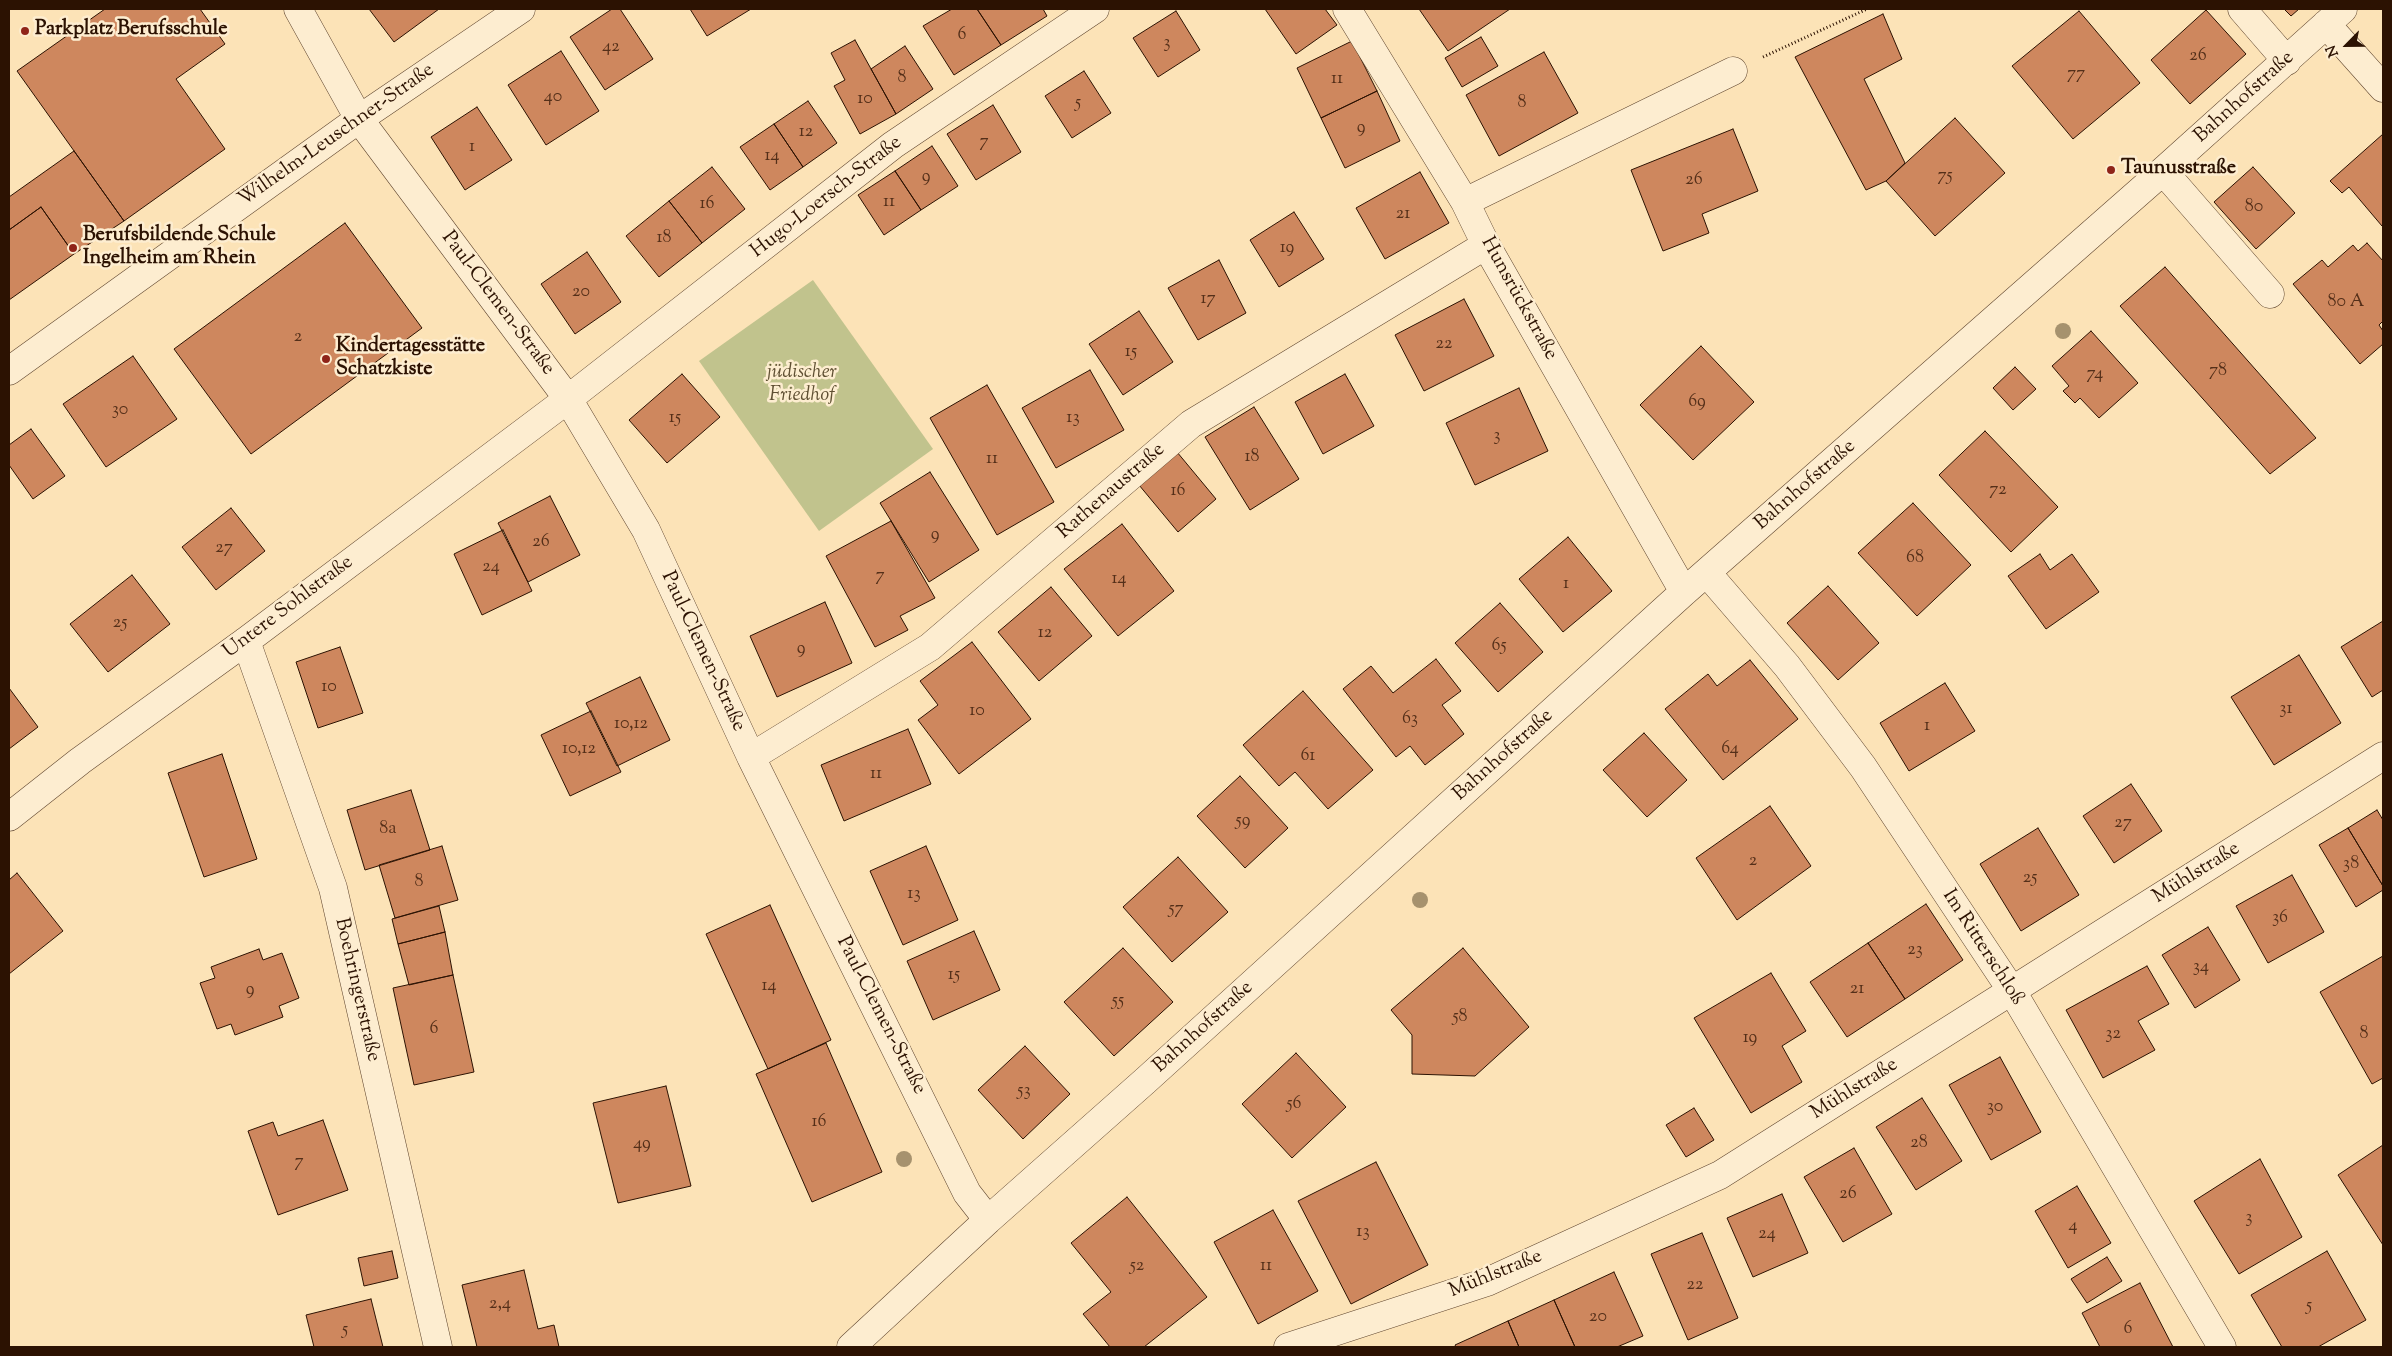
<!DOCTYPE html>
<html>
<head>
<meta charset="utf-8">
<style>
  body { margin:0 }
  #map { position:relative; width:2392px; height:1356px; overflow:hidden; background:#fce3b7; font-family:"Sorts Mill Goudy",serif }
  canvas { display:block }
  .frame { position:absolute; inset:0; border:10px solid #2c1202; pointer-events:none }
  .north { position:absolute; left:2322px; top:20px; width:50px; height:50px; -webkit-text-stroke:4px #fdedd0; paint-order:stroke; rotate:247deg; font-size:14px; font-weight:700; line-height:20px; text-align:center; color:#2c1202 }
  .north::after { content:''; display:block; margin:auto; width:18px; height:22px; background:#2c1202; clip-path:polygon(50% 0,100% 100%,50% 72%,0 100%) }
</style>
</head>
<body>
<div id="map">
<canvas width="2392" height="1356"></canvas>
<div class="frame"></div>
<div class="north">N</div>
</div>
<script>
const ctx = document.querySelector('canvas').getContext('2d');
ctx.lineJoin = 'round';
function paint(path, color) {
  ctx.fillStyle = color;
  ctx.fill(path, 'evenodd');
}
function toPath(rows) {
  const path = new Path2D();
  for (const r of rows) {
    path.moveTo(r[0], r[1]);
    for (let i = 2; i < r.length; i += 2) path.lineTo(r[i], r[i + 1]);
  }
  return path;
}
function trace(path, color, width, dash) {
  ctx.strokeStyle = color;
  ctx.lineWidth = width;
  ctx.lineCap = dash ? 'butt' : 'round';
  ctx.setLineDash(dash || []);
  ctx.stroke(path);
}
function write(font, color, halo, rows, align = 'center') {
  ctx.font = font + ' "Sorts Mill Goudy",serif';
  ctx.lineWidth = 5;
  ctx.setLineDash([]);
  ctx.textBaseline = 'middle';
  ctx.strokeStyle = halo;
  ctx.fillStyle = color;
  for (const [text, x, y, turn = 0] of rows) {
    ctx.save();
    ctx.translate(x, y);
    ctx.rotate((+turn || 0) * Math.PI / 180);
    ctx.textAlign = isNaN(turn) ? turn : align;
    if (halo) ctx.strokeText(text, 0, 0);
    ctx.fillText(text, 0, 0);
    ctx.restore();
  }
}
const green = toPath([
  [813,280,933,449,819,531,699,361]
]);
const building = toPath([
  [105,9,200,9,225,44,176,79,225,149,124,221,17,71,105,9],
  [369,9,439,9,394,42,369,9],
  [612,9,620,9,653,59,605,90,570,37,612,9],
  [690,9,751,9,707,36,690,9],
  [952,9,977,9,1001,45,954,75,923,26,952,9],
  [977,9,1043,9,1047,16,1001,45,977,9],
  [1265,9,1325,9,1337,25,1296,54,1265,9],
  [1419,9,1510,9,1448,51,1419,9],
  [2284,9,2299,9,2291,16,2284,9],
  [2206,10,2246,54,2190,104,2151,60,2206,10],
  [1176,11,1200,50,1158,77,1133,38,1176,11],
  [2079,11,2140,83,2073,139,2012,66,2079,11],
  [1883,14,1902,59,1864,79,1905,163,1886,181,1866,190,1795,57,1883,14],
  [1481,37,1498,66,1462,87,1445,58,1481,37],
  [855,40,896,114,860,134,834,86,845,80,831,53,855,40],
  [1352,41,1377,91,1321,118,1297,68,1352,41],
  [905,46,933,89,896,114,871,69,905,46],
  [561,51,599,111,546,145,508,85,561,51],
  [1544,52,1578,113,1499,156,1466,95,1544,52],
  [1084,71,1111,113,1072,138,1045,96,1084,71],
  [1377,91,1400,141,1345,168,1321,118,1377,91],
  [808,101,837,143,803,167,774,124,808,101],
  [993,105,1021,152,976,180,947,134,993,105],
  [477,107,512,160,465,190,431,137,477,107],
  [1955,118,2005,173,1935,236,1886,181,1955,118],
  [774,124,803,167,770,190,740,147,774,124],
  [1733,129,1758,191,1702,214,1709,233,1663,251,1631,170,1733,129],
  [2383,134,2383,224,2382,226,2349,187,2342,193,2330,181,2383,134],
  [932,146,958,186,921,210,895,171,932,146],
  [74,151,124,221,74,254,41,207,9,230,9,197,74,151],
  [712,167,745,209,702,243,669,201,712,167],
  [2253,167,2295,213,2256,249,2214,202,2253,167],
  [895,171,921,210,884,235,858,195,895,171],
  [1420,172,1449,223,1385,259,1356,208,1420,172],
  [669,201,702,243,659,277,626,236,669,201],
  [41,207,74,254,9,300,9,230,41,207],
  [1294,212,1324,259,1279,287,1250,240,1294,212],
  [345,223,422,328,251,454,174,349,345,223],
  [2367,243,2383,261,2383,321,2379,325,2383,331,2383,344,2360,364,2293,284,2322,260,2328,267,2353,245,2358,251,2367,243],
  [587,252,621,302,575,334,541,284,587,252],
  [1219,260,1246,313,1198,340,1168,288,1219,260],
  [2165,267,2316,438,2270,474,2120,306,2165,267],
  [1464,299,1494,356,1424,391,1395,335,1464,299],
  [1139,311,1173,362,1123,395,1089,344,1139,311],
  [2091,331,2138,383,2099,418,2080,398,2075,403,2063,391,2069,386,2052,366,2091,331],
  [1701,346,1754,402,1693,460,1640,405,1701,346],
  [133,356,177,419,106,467,63,404,133,356],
  [2015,367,2036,389,2013,410,1993,388,2015,367],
  [1090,370,1124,430,1056,468,1022,408,1090,370],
  [682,374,720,417,667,463,629,420,682,374],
  [1345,374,1374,426,1323,454,1295,402,1345,374],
  [987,385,1054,502,997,535,930,418,987,385],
  [1519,388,1548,451,1475,485,1446,423,1519,388],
  [1254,407,1299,479,1250,510,1205,437,1254,407],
  [31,429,65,476,33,499,9,465,9,445,31,429],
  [1985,431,2058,507,2011,552,1939,475,1985,431],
  [1177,452,1216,499,1178,532,1139,485,1177,452],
  [930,472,979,550,929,582,880,503,930,472],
  [550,496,580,555,528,582,498,523,550,496],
  [1913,503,1971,565,1917,616,1858,553,1913,503],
  [231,508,265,551,216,590,182,547,231,508],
  [891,521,935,598,900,616,908,630,875,647,826,556,891,521],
  [1122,524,1174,591,1118,636,1064,569,1122,524],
  [503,530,532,591,482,615,454,554,503,530],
  [1568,537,1612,591,1563,632,1519,579,1568,537],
  [2040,554,2050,570,2072,554,2099,592,2046,629,2008,576,2040,554],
  [132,575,170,624,108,672,70,624,132,575],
  [1828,586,1879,643,1838,680,1787,623,1828,586],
  [1051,587,1092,636,1039,681,998,632,1051,587],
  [825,602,852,663,777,697,750,636,825,602],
  [1500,603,1543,652,1498,692,1455,643,1500,603],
  [2383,621,2383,690,2372,697,2341,647,2383,621],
  [972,642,1031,719,959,774,918,720,938,705,920,681,972,642],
  [340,647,363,713,318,728,296,662,340,647],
  [2299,655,2341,723,2274,765,2231,697,2299,655],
  [1436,659,1461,691,1442,705,1464,734,1425,765,1410,746,1396,757,1343,689,1371,666,1393,693,1436,659],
  [1750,660,1798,719,1723,780,1665,709,1708,674,1717,686,1750,660],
  [640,677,670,740,617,766,586,703,640,677],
  [1945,683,1975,731,1909,771,1880,723,1945,683],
  [9,688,38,727,9,749,9,688],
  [1303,691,1373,770,1328,809,1295,772,1279,786,1243,745,1303,691],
  [591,711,621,772,570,796,541,735,591,711],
  [908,729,931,784,844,821,821,765,908,729],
  [1644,733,1687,780,1647,817,1603,770,1644,733],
  [222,754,257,859,204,877,168,773,222,754],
  [1240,776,1288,828,1245,868,1197,816,1240,776],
  [2131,784,2162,831,2114,863,2083,816,2131,784],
  [411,790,430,850,365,870,347,810,411,790],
  [1770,806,1811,866,1737,920,1696,858,1770,806],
  [2377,810,2383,820,2383,886,2348,828,2377,810],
  [2038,828,2079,895,2021,931,1980,864,2038,828],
  [2348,828,2383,886,2383,890,2356,907,2319,845,2348,828],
  [442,846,458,900,395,918,379,865,442,846],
  [926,846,958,920,903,945,870,871,926,846],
  [1178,857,1228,912,1172,962,1123,907,1178,857],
  [17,873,63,931,9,974,9,880,17,873],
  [2292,875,2324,932,2268,963,2236,906,2292,875],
  [1926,904,1963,960,1905,999,1868,943,1926,904],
  [770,905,831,1040,768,1069,706,934,770,905],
  [439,906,445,932,398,944,392,919,439,906],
  [2208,927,2240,980,2195,1008,2162,955,2208,927],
  [974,931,1000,990,933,1020,907,961,974,931],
  [445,932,453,975,409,985,398,944,445,932],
  [1868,943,1905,999,1847,1037,1810,982,1868,943],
  [1123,948,1173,1002,1114,1056,1064,1002,1123,948],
  [1463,948,1529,1027,1475,1076,1412,1074,1412,1035,1391,1010,1463,948],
  [259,949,263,960,282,953,299,998,279,1006,283,1017,235,1035,231,1024,217,1029,200,983,215,978,211,967,259,949],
  [2383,956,2383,1078,2372,1084,2320,992,2383,956],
  [2147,966,2169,1004,2138,1021,2155,1050,2103,1078,2066,1010,2147,966],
  [1771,973,1806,1031,1782,1046,1802,1082,1751,1113,1694,1018,1771,973],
  [453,975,474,1072,414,1085,393,988,453,975],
  [826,1043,882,1172,812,1202,756,1074,826,1043],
  [1025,1046,1070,1094,1023,1139,978,1090,1025,1046],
  [1296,1053,1346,1107,1292,1158,1242,1104,1296,1053],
  [2000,1057,2041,1132,1991,1160,1949,1085,2000,1057],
  [666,1086,691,1186,618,1203,593,1103,666,1086],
  [1922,1098,1962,1161,1916,1190,1876,1127,1922,1098],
  [1694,1108,1714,1140,1686,1157,1666,1125,1694,1108],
  [323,1120,348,1190,278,1215,248,1131,273,1122,278,1136,323,1120],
  [2383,1145,2383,1245,2338,1175,2383,1145],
  [1854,1148,1892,1214,1843,1242,1804,1177,1854,1148],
  [2260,1159,2302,1237,2239,1274,2194,1201,2260,1159],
  [1376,1162,1428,1265,1351,1304,1298,1201,1376,1162],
  [2077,1186,2111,1243,2068,1268,2035,1211,2077,1186],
  [1782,1194,1808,1253,1753,1277,1727,1218,1782,1194],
  [1127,1197,1207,1297,1144,1347,1110,1347,1083,1314,1111,1292,1071,1243,1127,1197],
  [1273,1210,1318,1291,1258,1324,1214,1242,1273,1210],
  [1702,1233,1738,1318,1688,1340,1651,1254,1702,1233],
  [392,1251,398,1278,364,1286,358,1258,392,1251],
  [2327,1251,2366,1320,2318,1347,2282,1347,2251,1295,2327,1251],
  [2107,1257,2122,1281,2087,1303,2071,1279,2107,1257],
  [524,1270,538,1329,554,1325,559,1347,477,1347,462,1285,524,1270],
  [1614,1272,1643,1336,1617,1347,1575,1347,1554,1300,1614,1272],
  [2140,1283,2173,1347,2100,1347,2082,1313,2140,1283],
  [371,1299,383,1347,314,1347,306,1315,371,1299],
  [1554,1300,1575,1347,1519,1347,1508,1321,1554,1300],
  [1508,1321,1519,1347,1456,1347,1455,1345,1508,1321]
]);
const path = toPath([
  [1763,57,1867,9]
]);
const minor = toPath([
  [298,9,359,119,568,399,646,530,751,757,967,1193,988,1220],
  [1347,9,1465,202,1486,245,1684,592],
  [2242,9,2287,61],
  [2326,24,2383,88],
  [2163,171,2270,294],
  [1465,202,1733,71],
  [9,371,359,119,521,9],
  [1707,573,1787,666,1863,767,2012,991,2222,1347],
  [246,641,333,888,438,1347],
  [751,757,930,647,1191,424,1486,245],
  [9,817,80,761,246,641,568,399,893,145,1095,9],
  [851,1347,988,1220,1145,1081,1684,592,2163,171,2343,9],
  [1288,1347,1487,1282,1720,1175,2383,756]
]);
const trees = [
  [2063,331],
  [1420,900],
  [904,1159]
];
const markers = [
  [25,31,5,"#8f2418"],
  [2111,170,5,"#8f2418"],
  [73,248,5,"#8f2418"],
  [326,359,5,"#8f2418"]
];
const numberNames = [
  ["6",962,36],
  ["3",1167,44],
  ["42",611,48],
  ["26",2198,57],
  ["77",2076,75],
  ["8",902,79],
  ["11",1337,80],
  ["40",553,98],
  ["10",865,100],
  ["5",1078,104],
  ["8",1522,104],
  ["9",1361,129],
  ["12",806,133],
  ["7",984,143],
  ["1",472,148],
  ["14",772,157],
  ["75",1945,177],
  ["9",926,178],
  ["26",1694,181],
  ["11",889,203],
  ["16",707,205],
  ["80",2254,208],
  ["21",1403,215],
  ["18",664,239],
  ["19",1287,249],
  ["20",581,293],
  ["17",1208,300],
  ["80 A",2346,303],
  ["2",298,338],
  ["22",1444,345],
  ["15",1131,353],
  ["78",2218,372],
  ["74",2095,375],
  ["69",1697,403],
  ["30",120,411],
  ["15",675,419],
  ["13",1073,419],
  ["3",1497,437],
  ["18",1252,458],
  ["11",992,460],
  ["72",1998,491],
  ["16",1178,492],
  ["9",935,536],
  ["26",541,543],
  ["27",224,549],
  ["68",1915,559],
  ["24",491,568],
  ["7",880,577],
  ["14",1119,580],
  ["1",1566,585],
  ["25",120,624],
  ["12",1045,634],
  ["65",1499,647],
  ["9",801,650],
  ["10",329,688],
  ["31",2286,710],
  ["10",977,712],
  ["63",1410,720],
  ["10,12",631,725],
  ["1",1927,727],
  ["10,12",579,750],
  ["64",1730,750],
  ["61",1308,757],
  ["11",876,775],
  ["59",1243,822],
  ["27",2123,824],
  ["8a",388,830],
  ["2",1753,862],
  ["38",2351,865],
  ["25",2030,879],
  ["8",419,883],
  ["13",914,895],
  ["57",1176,910],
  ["36",2280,919],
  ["23",1915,951],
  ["34",2201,968],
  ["15",954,976],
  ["14",769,987],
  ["21",1857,990],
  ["9",250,991],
  ["55",1118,1002],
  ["58",1460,1018],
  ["6",434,1030],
  ["32",2113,1035],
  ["8",2364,1035],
  ["19",1750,1039],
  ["53",1024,1092],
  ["56",1294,1105],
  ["30",1995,1108],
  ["16",819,1123],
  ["28",1919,1144],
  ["49",642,1145],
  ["7",299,1163],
  ["26",1848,1195],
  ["3",2249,1219],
  ["4",2073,1227],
  ["13",1363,1233],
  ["24",1767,1235],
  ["52",1137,1267],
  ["11",1266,1267],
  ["22",1695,1286],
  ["2,4",500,1305],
  ["5",2309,1307],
  ["20",1598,1318],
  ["6",2128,1330],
  ["5",345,1331]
];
const poiNames = [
  ["Parkplatz Berufsschule",35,31],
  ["Taunusstraße",2121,170],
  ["Berufsbildende Schule",83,237],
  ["Ingelheim am Rhein",83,260],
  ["Kindertagesstätte",336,348],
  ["Schatzkiste",336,371]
];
const streetNames = [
  ["Bahnhofstraße",2245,98,-42],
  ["Wilhelm-Leuschner-Straße",337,136,-35],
  ["Hugo-Loersch-Straße",827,198,-38],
  ["Hunsrückstraße",1518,299,61],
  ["Paul-Clemen-Straße",497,304,53],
  ["Bahnhofstraße",1806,486,-41],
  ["Rathenaustraße",1112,492,-41],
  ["Untere Sohlstraße",289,608,-37],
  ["Paul-Clemen-Straße",702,652,65],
  ["Bahnhofstraße",1504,756,-42],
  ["Mühlstraße",2197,874,-32],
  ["Im Ritterschloß",1982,948,57],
  ["Boehringerstraße",356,990,77],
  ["Paul-Clemen-Straße",880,1016,63],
  ["Bahnhofstraße",1204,1028,-42],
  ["Mühlstraße",1855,1090,-32],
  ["Mühlstraße",1496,1275,-22]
];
const parkNames = [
  ["jüdischer",802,374],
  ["Friedhof",802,397]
];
paint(green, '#c1c38d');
paint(building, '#ce875e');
trace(building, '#2c1202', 1);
trace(minor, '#60462f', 29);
trace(path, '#2c1202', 3, [1, 2.5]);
trace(minor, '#fdedd0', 28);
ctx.fillStyle = '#a6926e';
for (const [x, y] of trees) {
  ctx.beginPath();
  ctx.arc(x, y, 8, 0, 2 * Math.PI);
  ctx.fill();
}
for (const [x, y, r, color] of markers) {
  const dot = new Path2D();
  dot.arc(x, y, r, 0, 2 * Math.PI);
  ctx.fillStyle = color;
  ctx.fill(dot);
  trace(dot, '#fdedd0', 2);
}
write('18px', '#542f19', null, numberNames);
write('bold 20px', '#2c1202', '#fdedd0', poiNames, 'left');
write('20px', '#2c1202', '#fdedd0', streetNames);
write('italic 20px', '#605033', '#fdedd0', parkNames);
</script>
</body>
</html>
